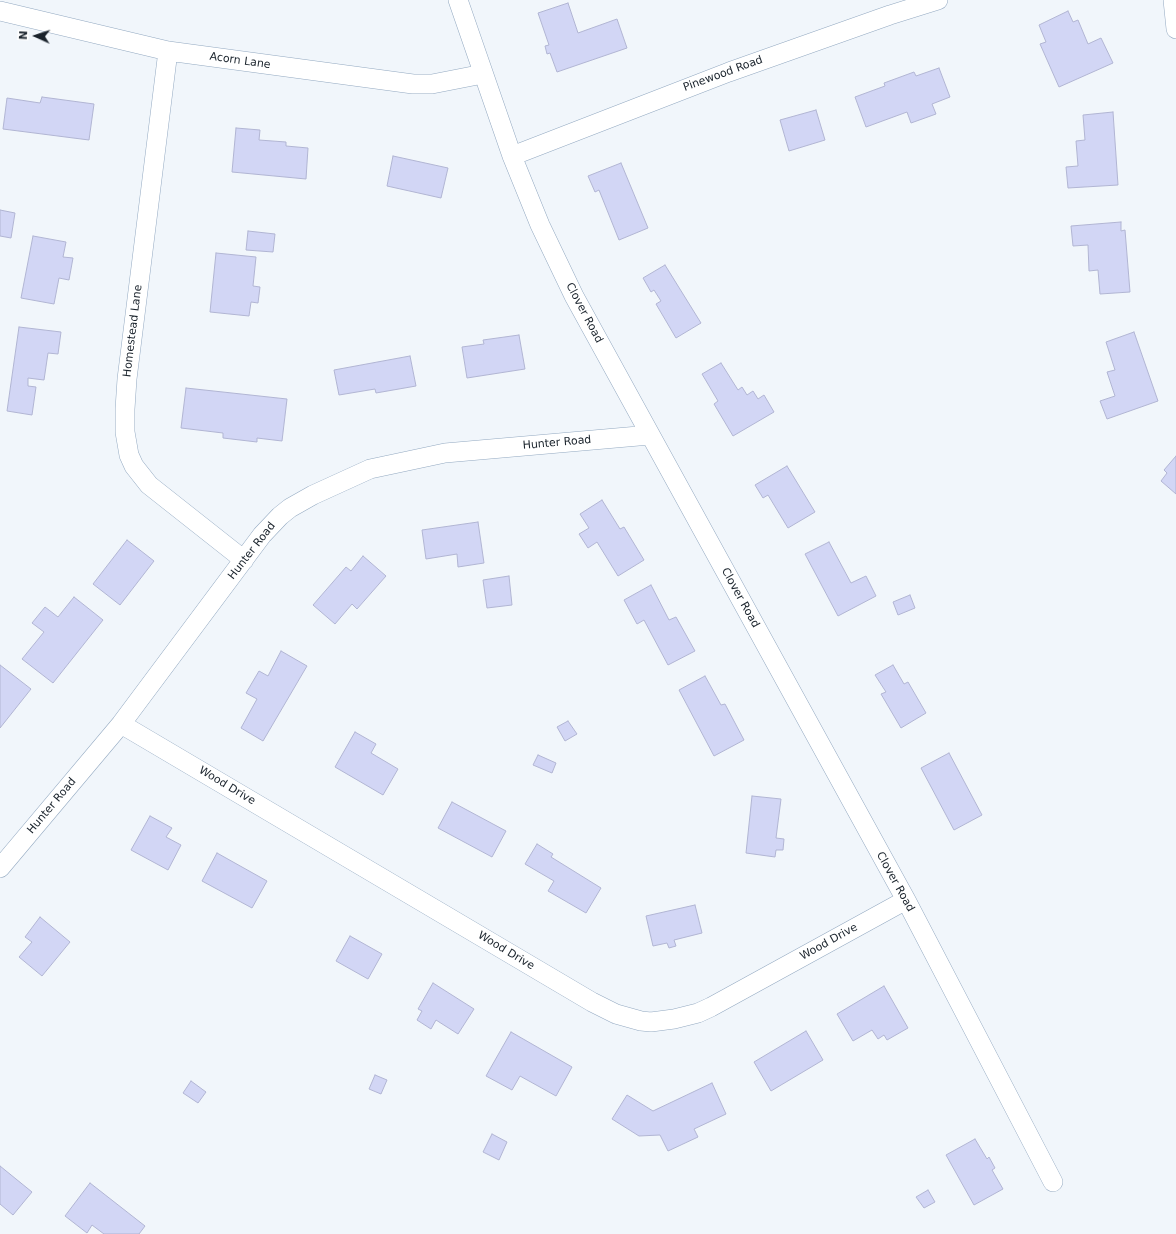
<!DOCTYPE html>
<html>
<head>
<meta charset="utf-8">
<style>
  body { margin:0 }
  #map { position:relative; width:1176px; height:1234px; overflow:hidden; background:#f1f6fb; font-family:"DejaVu Sans",sans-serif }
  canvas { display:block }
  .north { position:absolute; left:16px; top:16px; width:40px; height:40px; -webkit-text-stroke:3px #fff; paint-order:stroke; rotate:273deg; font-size:11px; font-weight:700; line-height:16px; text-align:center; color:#19222b }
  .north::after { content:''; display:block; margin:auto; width:14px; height:18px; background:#19222b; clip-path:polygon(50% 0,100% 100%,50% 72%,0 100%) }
</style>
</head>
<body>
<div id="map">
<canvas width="1176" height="1234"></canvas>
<div class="north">N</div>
</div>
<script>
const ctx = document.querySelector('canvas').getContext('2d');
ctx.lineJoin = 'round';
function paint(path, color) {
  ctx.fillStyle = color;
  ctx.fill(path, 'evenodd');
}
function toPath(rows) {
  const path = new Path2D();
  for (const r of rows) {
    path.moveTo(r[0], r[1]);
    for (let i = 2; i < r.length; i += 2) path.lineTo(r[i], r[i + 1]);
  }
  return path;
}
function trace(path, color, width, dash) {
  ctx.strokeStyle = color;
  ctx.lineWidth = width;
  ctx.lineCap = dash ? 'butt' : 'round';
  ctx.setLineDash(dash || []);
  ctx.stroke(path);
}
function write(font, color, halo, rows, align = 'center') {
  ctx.font = font + ' "DejaVu Sans",sans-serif';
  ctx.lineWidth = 3;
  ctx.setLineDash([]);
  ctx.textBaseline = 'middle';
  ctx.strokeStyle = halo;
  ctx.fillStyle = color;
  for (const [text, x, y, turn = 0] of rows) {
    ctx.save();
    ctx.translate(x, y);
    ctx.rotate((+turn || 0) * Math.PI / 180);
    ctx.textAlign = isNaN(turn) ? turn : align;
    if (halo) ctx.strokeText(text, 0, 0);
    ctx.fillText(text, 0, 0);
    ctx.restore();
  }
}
const building = toPath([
  [568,3,578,33,617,19,627,48,557,72,550,53,547,54,545,46,549,45,538,13,568,3],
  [1068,11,1073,22,1078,20,1088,44,1101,38,1113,63,1059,87,1040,44,1046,42,1039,25,1068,11],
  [939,68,950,97,932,104,936,114,911,123,907,112,866,127,855,97,885,86,884,83,914,72,916,76,939,68],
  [42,97,94,104,89,140,3,129,7,98,40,103,42,97],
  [816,110,825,140,789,151,780,120,816,110],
  [1113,112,1118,185,1068,188,1066,167,1078,166,1076,141,1085,140,1083,115,1113,112],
  [236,128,260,130,259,140,286,142,286,146,308,148,306,179,232,172,236,128],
  [393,156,448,168,441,198,387,186,393,156],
  [621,163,648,228,619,240,599,190,595,192,588,176,621,163],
  [0,210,15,213,11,238,0,236,0,210],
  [1121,222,1121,231,1125,230,1130,292,1100,294,1098,270,1089,271,1088,245,1073,246,1071,226,1121,222],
  [248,231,275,234,273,252,246,250,248,231],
  [33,236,66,242,63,257,73,258,69,280,59,278,54,304,21,298,33,236],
  [216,253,256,257,253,286,260,287,258,303,251,302,249,316,210,312,216,253],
  [665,265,701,323,676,338,656,304,661,301,654,290,651,292,643,278,665,265],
  [19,327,61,332,58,354,48,353,44,380,28,378,28,386,36,387,32,415,7,411,19,327],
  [1134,332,1158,401,1107,419,1100,401,1115,396,1107,372,1115,370,1106,342,1134,332],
  [519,335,525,369,467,378,462,347,484,344,483,340,519,335],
  [410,356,416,386,376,393,375,389,339,395,334,370,410,356],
  [721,363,738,390,742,387,747,395,753,391,758,399,764,395,774,412,733,436,714,404,718,401,702,374,721,363],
  [186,388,287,399,282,441,257,438,257,442,223,438,223,433,181,428,186,388],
  [1176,456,1176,494,1161,481,1167,473,1164,470,1176,456],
  [787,466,815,512,788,528,768,495,763,498,755,485,787,466],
  [602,500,620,529,624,527,644,560,618,576,597,542,588,548,579,534,589,528,580,514,602,500],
  [478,522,484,563,458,567,457,554,426,559,422,530,478,522],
  [127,540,154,561,120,605,93,584,127,540],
  [829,542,851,583,866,576,876,596,838,616,805,554,829,542],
  [363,556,386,576,357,609,352,604,335,624,313,605,346,567,351,571,363,556],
  [509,576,512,605,487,608,483,580,509,576],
  [651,585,669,620,676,617,695,651,668,665,644,620,637,624,624,600,651,585],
  [910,595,915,608,898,615,893,602,910,595],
  [74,597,103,620,53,683,22,659,44,632,32,623,45,607,58,617,74,597],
  [281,651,307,666,263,741,241,728,257,699,246,693,259,671,268,676,281,651],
  [0,665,31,689,0,728,0,665],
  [893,665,904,684,908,682,926,713,901,728,881,694,886,692,875,675,893,665],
  [705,676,721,705,725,704,744,740,714,756,679,690,705,676],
  [568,721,577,734,565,741,557,727,568,721],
  [355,732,376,744,371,753,398,769,383,795,335,767,355,732],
  [949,753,982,815,954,830,921,768,949,753],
  [538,755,556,763,552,773,533,765,538,755],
  [752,796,781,799,776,838,784,839,783,850,776,850,775,857,746,853,752,796],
  [452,802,506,831,492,857,438,828,452,802],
  [150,816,172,828,166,837,181,845,168,870,131,850,150,816],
  [537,844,553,854,551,857,601,888,586,913,548,891,554,881,525,864,537,844],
  [217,853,267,881,252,908,202,881,217,853],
  [695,905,702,933,674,940,676,946,669,948,667,943,653,946,646,916,695,905],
  [40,917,70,942,42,976,19,957,32,942,25,937,40,917],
  [350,936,382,954,368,979,336,961,350,936],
  [433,983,474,1009,458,1034,436,1020,431,1029,417,1020,422,1011,418,1009,433,983],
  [884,986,908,1028,887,1040,884,1035,878,1039,872,1030,853,1041,837,1014,884,986],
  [806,1031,823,1060,771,1091,754,1062,806,1031],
  [511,1032,572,1067,556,1096,520,1076,512,1090,486,1076,511,1032],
  [375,1075,387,1080,381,1094,369,1089,375,1075],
  [191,1081,206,1092,198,1103,183,1093,191,1081],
  [712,1083,726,1114,694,1129,698,1137,668,1151,660,1135,639,1136,612,1119,627,1095,653,1111,712,1083],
  [492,1134,507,1142,499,1160,483,1152,492,1134],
  [975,1139,987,1159,989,1157,995,1168,992,1170,1003,1189,974,1205,946,1155,975,1139],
  [0,1166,32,1192,13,1215,0,1204,0,1166],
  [90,1183,145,1226,139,1234,104,1234,92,1225,87,1233,65,1216,90,1183],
  [928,1190,935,1202,924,1208,916,1197,928,1190]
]);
const street = toPath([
  [458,0,512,156,540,225,574,296,906,900,1053,1182],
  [1173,0,1176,29],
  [0,11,168,51,413,84,432,84,483,74],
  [168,51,127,379,125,409,125,432,129,455,134,466,149,485,244,560],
  [512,156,729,72,890,15,938,0],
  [121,724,592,1002,616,1014,641,1021,651,1022,674,1019,698,1013,711,1007,906,900],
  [0,868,121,724,262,535,280,516,290,508,313,495,370,469,445,453,650,435]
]);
const streetNames = [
  ["Acorn Lane",240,61,8],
  ["Pinewood Road",723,74,-20],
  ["Clover Road",584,313,62],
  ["Homestead Lane",133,331,-83],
  ["Hunter Road",557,443,-5],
  ["Hunter Road",252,551,-52],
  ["Clover Road",740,598,61],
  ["Wood Drive",227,786,31],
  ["Hunter Road",52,806,-50],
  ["Clover Road",895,882,61],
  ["Wood Drive",829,942,-29],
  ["Wood Drive",506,951,31]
];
paint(building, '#d2d6f5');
trace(building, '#b1b5d3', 1);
trace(street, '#93a9c1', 20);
trace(street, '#fff', 19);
write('11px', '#19222b', '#fff', streetNames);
</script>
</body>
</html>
